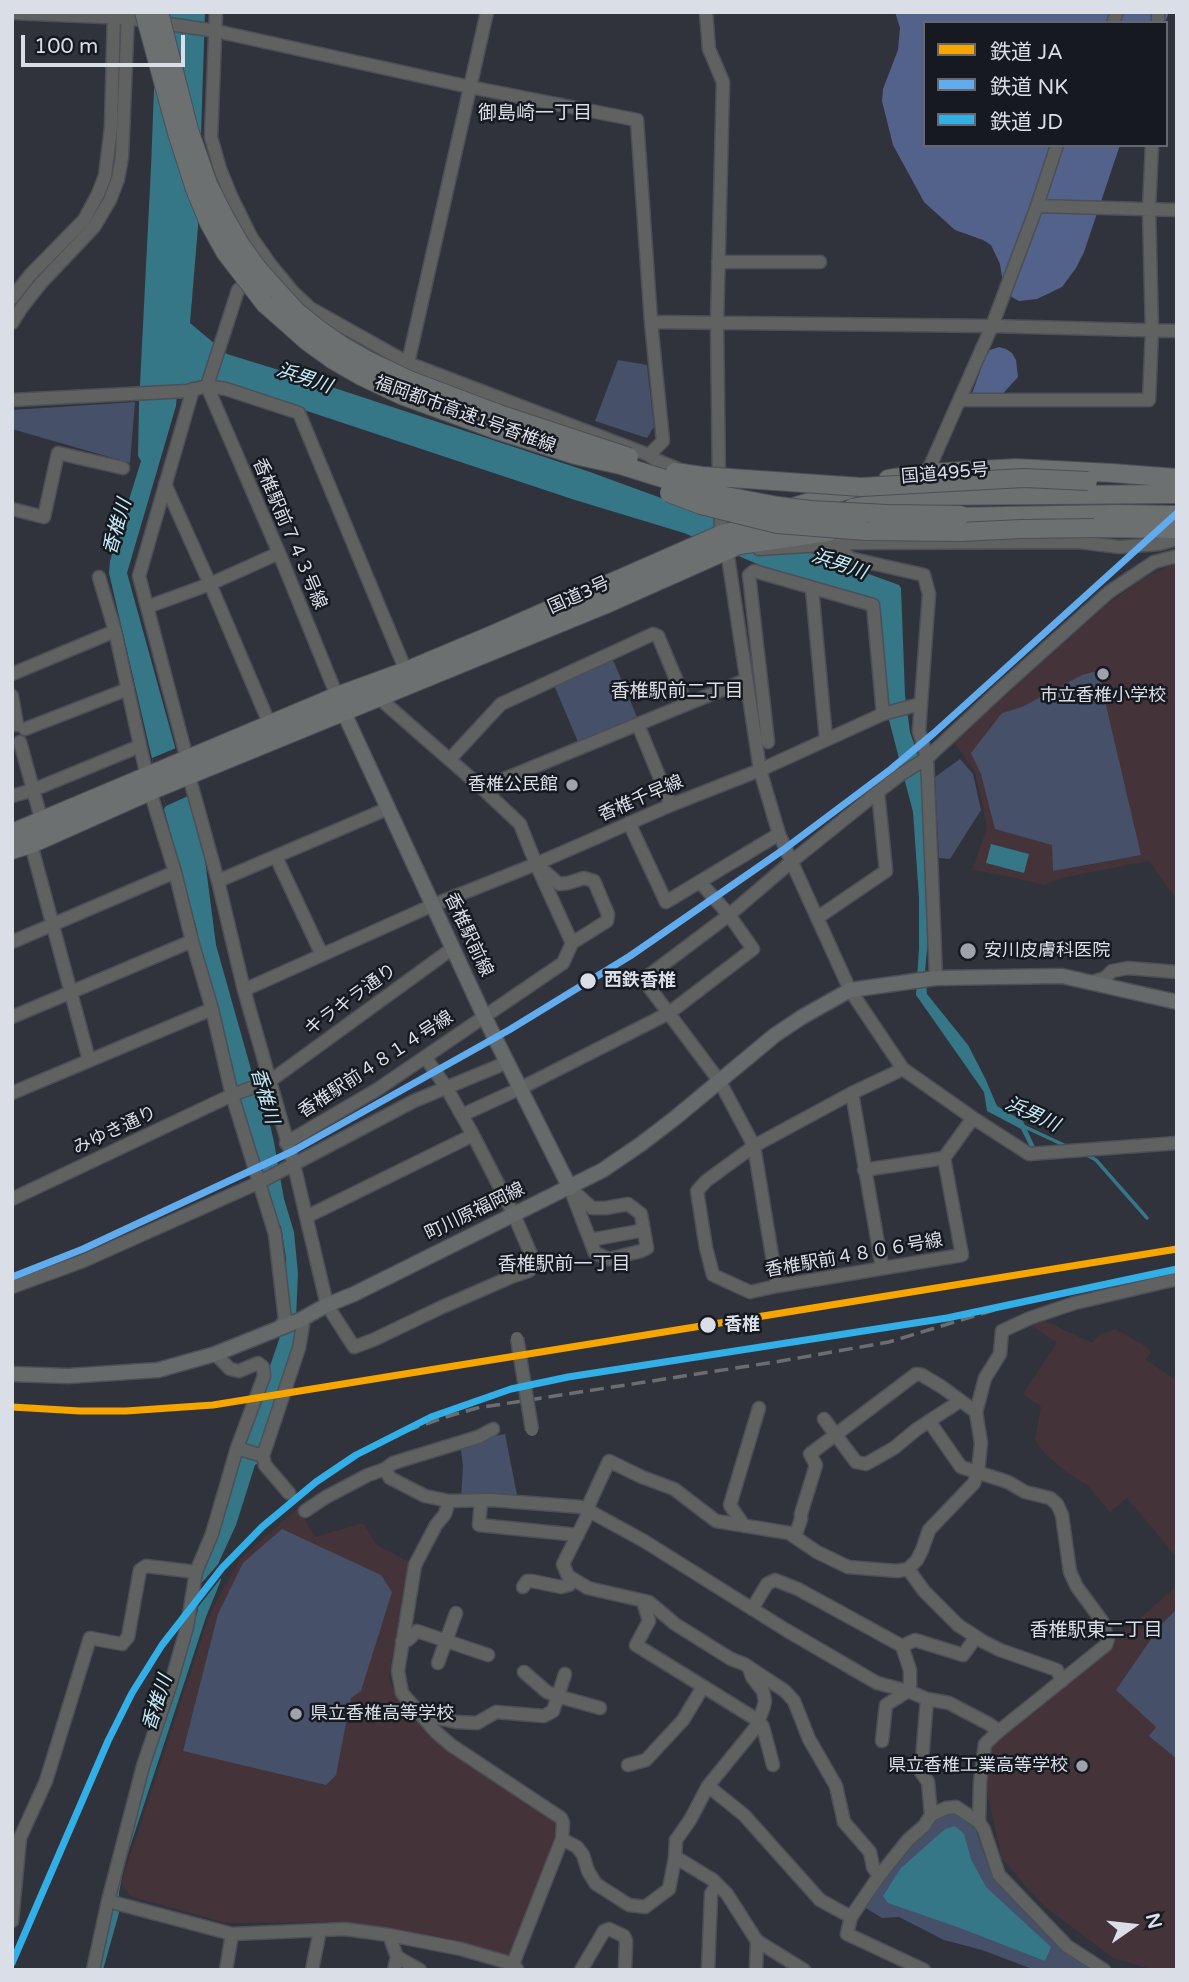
<!DOCTYPE html>
<html>
<head>
<meta charset="utf-8">
<style>
  body { margin:0 }
  #map { position:relative; width:1189px; height:1982px; overflow:hidden; background:#30333b; font-family:"Varela Round","Noto Sans JP",sans-serif }
  canvas { display:block }
  .frame { position:absolute; inset:0; border:14px solid #dadee7; pointer-events:none }
  .legend { position:absolute; left:923px; top:21px; width:245px; height:126px; box-sizing:border-box; background:#171920; border:2px solid #656870; margin:0; padding:9px 12px; list-style:none; font-size:21px; color:#dadee7 }
  .legend li { display:flex; align-items:center; gap:14px; height:35px }
  .legend b { width:35px; border:2px solid #656870 }
  .north { position:absolute; left:1098px; top:1891px; width:70px; height:70px; -webkit-text-stroke:5px #171920; paint-order:stroke; rotate:76deg; font-size:19px; font-weight:700; line-height:28px; text-align:center; color:#dadee7 }
  .north::after { content:''; display:block; margin:auto; width:24px; height:32px; background:#dadee7; clip-path:polygon(50% 0,100% 100%,50% 72%,0 100%) }
  .scale { position:absolute; left:21px; top:35px; width:164px; height:32px; box-sizing:border-box; border:4px solid #dadee7; border-top:0; padding-left:9px; font-size:21px; line-height:24px; white-space:nowrap; color:#dadee7; -webkit-text-stroke:5px #171920; paint-order:stroke }
</style>
</head>
<body>
<div id="map">
<canvas width="1189" height="1982"></canvas>
<div class="frame"></div>
<ul class="legend">
<li><b style="height:9px;background:#f7a600"></b>鉄道 JA</li>
<li><b style="height:9px;background:#60acee"></b>鉄道 NK</li>
<li><b style="height:9px;background:#33afe8"></b>鉄道 JD</li>
</ul>
<div class="north">N</div>
<div class="scale">100 m</div>
</div>
<script>
const ctx = document.querySelector('canvas').getContext('2d');
ctx.lineJoin = 'round';
function paint(path, color) {
  ctx.fillStyle = color;
  ctx.fill(path, 'evenodd');
}
function toPath(rows) {
  const path = new Path2D();
  for (const r of rows) {
    path.moveTo(r[0], r[1]);
    for (let i = 2; i < r.length; i += 2) path.lineTo(r[i], r[i + 1]);
  }
  return path;
}
function trace(path, color, width, dash) {
  ctx.strokeStyle = color;
  ctx.lineWidth = width;
  ctx.lineCap = dash ? 'butt' : 'round';
  ctx.setLineDash(dash || []);
  ctx.stroke(path);
}
function write(font, color, halo, rows, align = 'center') {
  ctx.font = font + ' "Varela Round","Noto Sans JP",sans-serif';
  ctx.lineWidth = 5;
  ctx.setLineDash([]);
  ctx.textBaseline = 'middle';
  ctx.strokeStyle = halo;
  ctx.fillStyle = color;
  for (const [text, x, y, turn = 0] of rows) {
    ctx.save();
    ctx.translate(x, y);
    ctx.rotate((+turn || 0) * Math.PI / 180);
    ctx.textAlign = isNaN(turn) ? turn : align;
    if (halo) ctx.strokeText(text, 0, 0);
    ctx.fillText(text, 0, 0);
    ctx.restore();
  }
}
const education = toPath([
  [1177,563,1177,895,1174,896,1149,861,1061,878,1045,885,987,872,972,870,987,828,975,772,954,742,1104,607,1143,578],
  [1041,1319,1092,1343,1098,1336,1115,1329,1142,1344,1152,1353,1145,1359,1177,1381,1177,1558,1127,1498,1110,1512,1088,1486,1065,1471,1042,1451,1035,1439,1041,1407,1023,1394,1057,1343,1028,1323],
  [298,1508,315,1537,363,1523,377,1545,409,1562,389,1676,393,1690,436,1739,555,1823,556,1832,511,1958,350,1922,226,1923,130,1896,121,1883,210,1613,240,1559],
  [1177,1586,1177,1970,1154,1970,1113,1958,1044,1906,1002,1859,985,1784,991,1747]
]);
const green = toPath([
  [618,360,647,365,654,427,647,438,595,421],
  [135,402,130,463,12,429,12,410],
  [613,660,637,717,578,742,554,685],
  [1098,671,1141,855,1053,871,1052,845,995,829,981,774,971,753,1002,713,1022,707,1082,675],
  [960,759,973,774,981,810,950,859,939,858,935,777],
  [505,1434,517,1495,461,1498,463,1466,460,1443],
  [282,1529,381,1575,392,1592,361,1691,351,1698,336,1775,326,1785,183,1751,218,1614,243,1563],
  [1177,1609,1177,1759,1149,1736,1156,1727,1116,1690,1160,1626],
  [953,1811,970,1822,976,1831,990,1870,1003,1888,1073,1956,1090,1970,1035,1970,982,1950,944,1940,899,1917,882,1918,864,1907,888,1868,937,1818]
]);
const forest = toPath([
  [895,12,1169,12,1165,23,925,23,925,145,1120,145,1084,252,1076,268,1062,287,1037,299,1019,301,1008,295,1004,290,1000,264,991,245,983,240,955,230,924,202,893,145,882,101,883,89,898,50,900,28],
  [999,347,1006,349,1012,353,1016,360,1018,377,997,400,970,399,985,358,990,350]
]);
const water = toPath([
  [157,12,205,12,198,227,190,323,227,354,295,375,590,472,899,585,901,588,905,695,910,732,922,767,929,929,925,971,927,994,968,1045,985,1078,997,1106,1023,1121,1036,1149,1031,1149,1021,1129,987,1111,984,1092,916,995,919,948,919,898,913,812,889,720,878,605,788,577,684,533,575,500,292,406,223,384,178,384,176,406,127,573,204,852,216,945,252,1073,264,1099,274,1142,284,1199,294,1232,298,1274,296,1317,299,1334,260,1462,255,1465,236,1525,219,1562,221,1580,206,1617,124,1865,119,1893,119,1913,103,1970,97,1970,112,1912,114,1891,149,1761,198,1610,196,1595,200,1571,220,1527,236,1466,287,1316,286,1258,281,1226,278,1226,257,1171,199,947,197,930,164,809,166,806,153,763,109,573,110,561,141,461,138,456,139,404,151,167],
  [991,844,1029,854,1024,873,986,863],
  [955,1826,964,1834,971,1859,986,1887,1051,1947,1045,1961,960,1928,888,1903,883,1896,901,1868,945,1829]
]);
const pier = toPath([
  [176,748,188,796,166,806,152,758],
  [227,1554,222,1563,224,1574,194,1612,192,1594]
]);
const stream = toPath([
  [1021,1125,1068,1147],
  [1085,1154,1096,1160,1147,1218]
]);
const minorTunnel = toPath([
  [289,1493,305,1511]
]);
const minor = toPath([
  [216,12,211,137,220,169,231,196,251,237,270,264,293,292,310,308,408,363,649,455,656,460,683,471],
  [706,12,709,49,723,82,717,323,719,483],
  [12,13,128,18,216,31,470,87,637,120,651,322,663,441,649,455],
  [1113,23,1117,12],
  [1158,23,1158,12],
  [1037,206,1177,210],
  [718,262,820,262],
  [12,298,31,274,84,220,98,194,105,176,111,128,114,12],
  [651,322,992,326,1177,331],
  [12,323,22,307,41,283,94,227,110,200,118,179,122,157,128,12],
  [408,363,487,12],
  [207,386,279,553,337,696],
  [207,386,238,290,254,277],
  [12,400,187,391,207,386,226,389,299,413,406,671],
  [960,400,1149,400,1152,331,1149,209,1152,145],
  [927,473,992,326,1037,206,1057,145],
  [165,484,210,584,270,725],
  [719,504,722,534,727,550,760,770,779,834,850,990,903,1069,973,1118,1029,1154,1177,1143],
  [12,509,44,517,58,453,123,468],
  [839,545,849,558,924,575,929,594,919,731,927,758,936,978],
  [759,549,853,543,1079,542,1120,547,1159,544,1177,539],
  [99,577,115,631,147,777],
  [812,589,826,739],
  [147,607,210,584,279,553],
  [12,674,115,631],
  [12,696,17,725],
  [379,698,482,788,520,824,536,864],
  [638,725,671,805],
  [25,729,128,689],
  [20,742,42,822],
  [768,742,749,575,754,571,873,605,883,714],
  [187,759,139,576,193,389],
  [450,759,501,704,653,634,658,636,686,703],
  [189,776,218,881,244,990,294,1165,327,1305,354,1347,373,1340,442,1307,511,1277,529,1271,533,1259,514,1215,473,1135,446,1087,425,1057],
  [482,788,746,680],
  [150,791,175,872,192,941,212,1009,232,1095,275,1234,285,1320,277,1330],
  [12,796,33,790,140,746],
  [629,823,666,902,779,834],
  [31,844,89,1060],
  [276,857,322,955],
  [536,864,559,884,568,883,584,878,594,881,608,914,607,921,572,943,536,864],
  [218,881,389,808],
  [817,918,886,871,878,792],
  [12,942,175,872],
  [1092,982,1105,978,1112,971,1128,968,1177,972],
  [244,990,433,905,536,864,671,805,760,770,883,714,920,704],
  [12,1017,192,941],
  [12,1093,212,1009],
  [852,1093,882,1267],
  [462,1115,521,1088,669,1013,753,949,729,915,700,882],
  [973,1118,944,1158,962,1255,777,1286,750,1292,713,1275,706,1248,697,1191,706,1181,754,1146,720,1082,646,983,648,976,729,915,791,862,878,792,900,775,927,758,1002,688,1109,592,1154,562,1177,556],
  [286,1143,378,1089,563,963,572,943],
  [864,1170,944,1158],
  [570,1188,592,1208,606,1208,628,1204,641,1214,647,1248,641,1251,609,1259,595,1253,570,1188],
  [12,1199,232,1095,270,1081,453,948],
  [306,1217,473,1135],
  [590,1240,644,1230],
  [777,1286,754,1146,852,1093,903,1069],
  [12,1287,83,1261,260,1182,414,1101,508,1062],
  [824,1419,856,1462,866,1464,894,1448,917,1429,960,1401],
  [929,1421,961,1467,1008,1482,1025,1492,1050,1498,1057,1504,1062,1515,1070,1572,1077,1587,1102,1621,1108,1639,1106,1645,999,1731,985,1744,980,1783,979,1822,984,1830,999,1875,1067,1946,1104,1970],
  [237,1448,263,1456],
  [385,1469,393,1463,478,1437,493,1429],
  [289,1493,265,1465,263,1456,299,1348,303,1325,300,1320],
  [449,1501,445,1514,436,1525,415,1565,398,1671,402,1693,436,1732,451,1745,561,1818,563,1823,562,1839,513,1964],
  [481,1501,479,1525,578,1535],
  [305,1511,326,1497,368,1475,385,1469,390,1478,425,1496,449,1501,491,1500,582,1507,644,1541,786,1630,877,1683,908,1691,927,1699,949,1703,989,1724,999,1731],
  [744,1526,730,1505,759,1408],
  [795,1537,801,1519,801,1514,816,1465,810,1454,916,1374,922,1375,942,1387,976,1412],
  [908,1569,924,1591,958,1625,984,1642,1000,1650,1057,1670,1062,1681],
  [523,1587,527,1581,532,1581,561,1587,569,1585,573,1579],
  [643,1601,649,1621,636,1645,759,1721,763,1727,773,1765],
  [752,1609,767,1584,775,1580,798,1589,902,1646,910,1670,910,1686,908,1691,886,1705,882,1741],
  [402,1641,408,1640,417,1631,488,1655],
  [902,1646,915,1640,963,1655,976,1637],
  [438,1663,456,1613],
  [524,1672,547,1692,557,1696,600,1708],
  [927,1699,921,1772,928,1782,931,1815,946,1808,956,1807,979,1822],
  [426,1721,433,1717,456,1722,477,1723,496,1712,544,1716,553,1711,565,1674],
  [628,1765,646,1760,683,1720,703,1687],
  [708,1786,744,1815,820,1900,851,1917,879,1876,908,1840,924,1826,931,1815],
  [562,1839,577,1847,583,1855,588,1871,596,1884,629,1905,645,1907,669,1889,675,1858,680,1860,713,1880,727,1894,757,1941,804,1970],
  [675,1858,676,1840,690,1820,708,1786,756,1727,763,1709,765,1701,763,1691,752,1677,750,1671],
  [879,1876,873,1867,870,1852,844,1822,836,1786,809,1739,794,1701,785,1691,744,1664,731,1659,675,1624,649,1602,588,1588,568,1576,563,1564,586,1518,590,1502,609,1461,642,1477,674,1489,716,1521,789,1533,817,1552,848,1567,897,1571,908,1569,917,1560,922,1550,929,1530,974,1483,978,1471,981,1443,976,1412,985,1378,1000,1354,1002,1331,1030,1318,1075,1303,1177,1279],
  [108,1901,232,1934,345,1929,389,1935,461,1949,513,1964,517,1969],
  [851,1917,847,1934,924,1970],
  [12,1921,20,1838,46,1781,90,1638,122,1644,128,1637,140,1570,146,1566,196,1572],
  [389,1935,397,1957,394,1970],
  [397,1957,420,1970],
  [93,1970,108,1901,143,1766,171,1683,187,1627,196,1572,212,1534,237,1448,264,1376,263,1367,258,1363,239,1371,230,1369,215,1354],
  [226,1970,232,1934],
  [312,1970,320,1930],
  [581,1970,604,1931,609,1929,624,1936,626,1941,625,1970],
  [708,1970,711,1894,717,1884],
  [756,1970,757,1941]
]);
const major = toPath([
  [339,702,484,1016,570,1188],
  [12,1374,68,1376,158,1370,215,1354,300,1320,327,1305,354,1294,603,1170,641,1144,675,1118,775,1035,802,1017,850,990,936,978,1062,976,1177,1002]
]);
const highway = toPath([
  [888,479,927,473,1016,468,1112,473,1177,478],
  [790,508,857,487],
  [852,508,926,496,1177,494],
  [946,517,1118,514,1177,515],
  [1094,528,1177,529],
  [12,833,337,696,406,671,494,634,722,534,773,522],
  [12,850,31,844,150,791,604,605,739,545,828,532]
]);
const rail = toPath([
  [406,1431,449,1416,477,1408,781,1361,889,1342,1027,1300]
]);
const minorBridge = toPath([
  [517,1338,532,1430]
]);
const highwayBridge = toPath([
  [144,12,177,133,195,189,209,223,225,252,265,304,308,342,333,360,361,376,401,395,497,430,575,455,620,465,710,493,778,506,810,510,887,514,961,515],
  [159,12,189,130,208,184,224,216,240,244,258,269,296,311,318,329,341,345,369,361,409,380,499,414,629,457],
  [675,472,702,476,861,487,1024,478,1088,481],
  [669,493,701,505,777,524,866,531,960,532,1021,529,1094,528]
]);
const rail1 = toPath([
  [12,1407,80,1411,126,1411,213,1405,1177,1249]
]);
const rail2 = toPath([
  [12,1277,83,1249,293,1151,509,1030,630,956,783,850,891,769,934,733,1177,513]
]);
const rail3 = toPath([
  [12,1963,108,1741,132,1693,162,1645,222,1568,262,1527,316,1482,356,1455,431,1417,511,1389,568,1377,947,1318,1177,1269]
]);
const markers = [
  [1103,674,7,"#9ea2ab"],
  [572,785,7,"#9ea2ab"],
  [968,951,9,"#9ea2ab"],
  [588,981,9,"#dadee7"],
  [708,1325,9,"#dadee7"],
  [296,1714,7,"#9ea2ab"],
  [1082,1766,7,"#9ea2ab"]
];
const streetNames = [
  ["福岡都市高速1号香椎線",465,415,20],
  ["国道495号",945,474,-5],
  ["香椎駅前７４３号線",289,534,67],
  ["国道3号",579,596,-24],
  ["香椎千早線",641,799,-23],
  ["香椎駅前線",468,935,65],
  ["キラキラ通り",351,1000,-36],
  ["香椎駅前４８１４号線",376,1065,-33],
  ["みゆき通り",115,1131,-25],
  ["町川原福岡線",475,1212,-26],
  ["香椎駅前４８０６号線",854,1256,-10]
];
const poiNames = [
  ["市立香椎小学校",1103,696,"center"],
  ["香椎公民館",558,785],
  ["安川皮膚科医院",984,951,"left"],
  ["県立香椎高等学校",310,1714,"left"],
  ["県立香椎工業高等学校",1068,1766]
];
const stopNames = [
  ["西鉄香椎",604,981],
  ["香椎",724,1325]
];
const neighbourhoodNames = [
  ["御島崎一丁目",535,114],
  ["香椎駅前二丁目",677,692],
  ["香椎駅前一丁目",564,1265],
  ["香椎駅東二丁目",1096,1631]
];
const waterNames = [
  ["浜男川",304,379,19],
  ["香椎川",118,527,-74],
  ["浜男川",839,565,19],
  ["香椎川",264,1096,74],
  ["浜男川",1032,1115,25],
  ["香椎川",158,1703,-72]
];
paint(education, '#443339');
paint(green, '#465068');
paint(forest, '#53628b');
paint(water, '#357687');
paint(pier, '#30333b');
trace(stream, '#357687', 3.5);
trace(minorTunnel, '#4a4d55', 12, [12, 6]);
trace(minor, '#4c4f56', 15);
trace(major, '#4c4f56', 17);
trace(highway, '#4c4f56', 20);
trace(minor, '#5f6261', 12);
trace(major, '#676a6b', 14);
trace(highway, '#6d7071', 18);
trace(rail, '#6b6d70', 3.5, [14, 7]);
trace(minorBridge, '#4c4f56', 15, []);
trace(highwayBridge, '#4c4f56', 20, []);
trace(minorBridge, '#5f6261', 12);
trace(highwayBridge, '#6d7071', 18);
trace(rail1, '#f7a600', 7);
trace(rail2, '#60acee', 7);
trace(rail3, '#33afe8', 7);
for (const [x, y, r, color] of markers) {
  const dot = new Path2D();
  dot.arc(x, y, r, 0, 2 * Math.PI);
  ctx.fillStyle = color;
  ctx.fill(dot);
  trace(dot, '#171920', 2.5);
}
write('18px', '#dadee7', '#171920', streetNames);
write('18px', '#dadee7', '#171920', poiNames, 'right');
write('bold 18px', '#dadee7', '#171920', stopNames, 'left');
write('19px', '#dadee7', '#171920', neighbourhoodNames);
write('italic 19px', '#c5ebf6', '#171920', waterNames);
</script>
</body>
</html>
